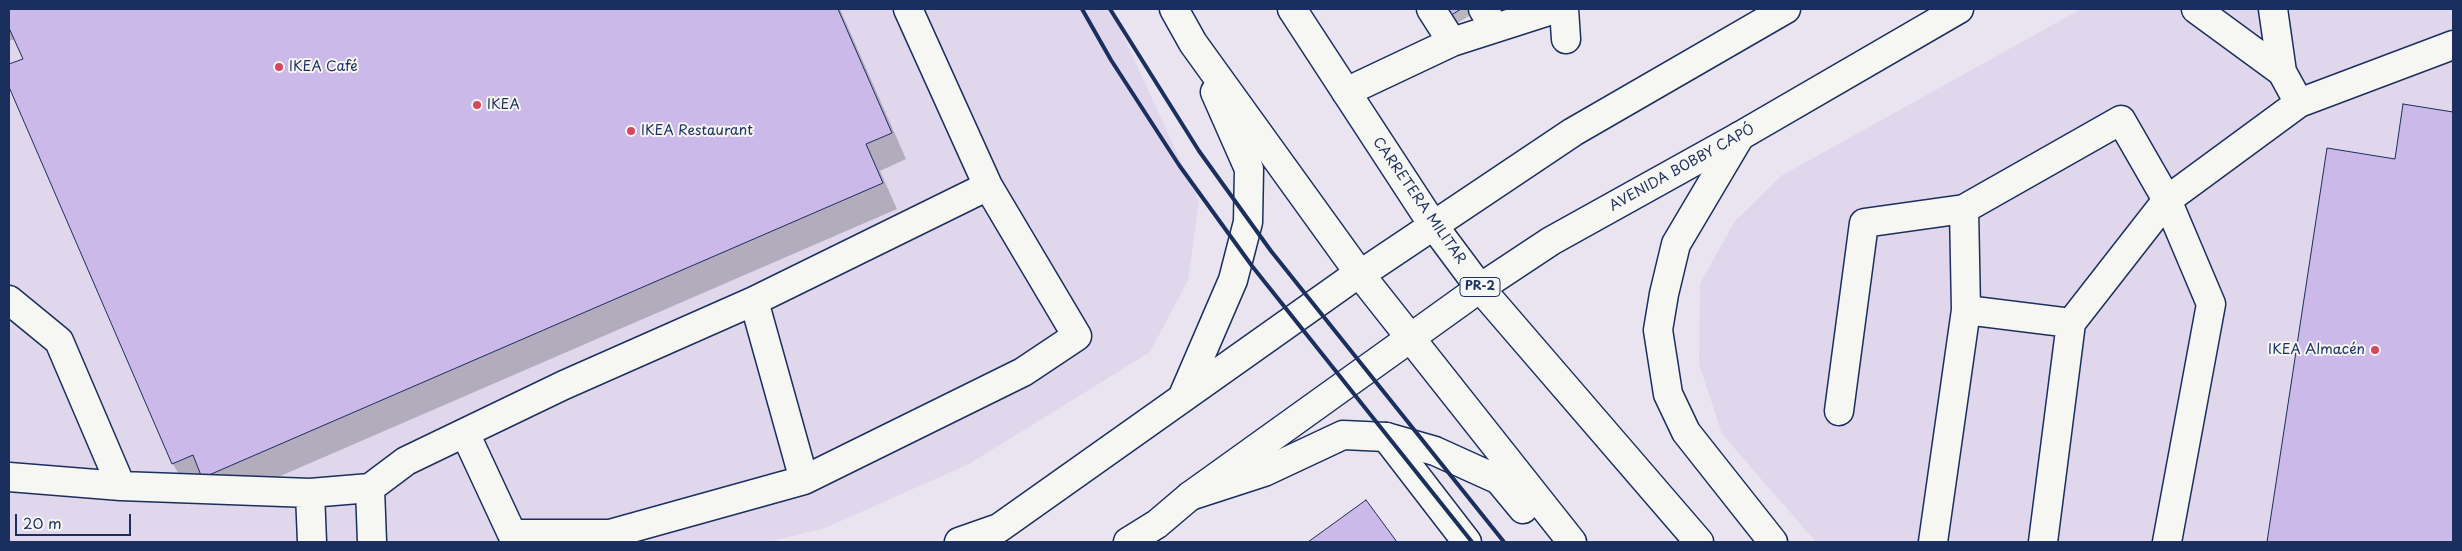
<!DOCTYPE html>
<html>
<head>
<meta charset="utf-8">
<style>
  body { margin:0 }
  #map { position:relative; width:2462px; height:551px; overflow:hidden; background:#e9e4ef; font-family:"Playpen Sans",sans-serif }
  canvas { display:block }
  .frame { position:absolute; inset:0; border:10px solid #1b2f5e; pointer-events:none }
  .scale { position:absolute; left:15px; top:514px; width:116px; height:22px; box-sizing:border-box; border:2px solid #1b2f5e; border-top:0; padding-left:6px; font-size:15px; line-height:18px; white-space:nowrap; color:#1b2f5e; -webkit-text-stroke:4px #f6f6f2; paint-order:stroke }
</style>
</head>
<body>
<div id="map">
<canvas width="2462" height="551"></canvas>
<div class="frame"></div>
<div class="scale">20 m</div>
</div>
<script>
const ctx = document.querySelector('canvas').getContext('2d');
ctx.lineJoin = 'round';
function paint(path, color) {
  ctx.fillStyle = color;
  ctx.fill(path, 'evenodd');
}
function toPath(rows) {
  const path = new Path2D();
  for (const r of rows) {
    path.moveTo(r[0], r[1]);
    for (let i = 2; i < r.length; i += 2) path.lineTo(r[i], r[i + 1]);
  }
  return path;
}
function trace(path, color, width, dash) {
  ctx.strokeStyle = color;
  ctx.lineWidth = width;
  ctx.lineCap = dash ? 'butt' : 'round';
  ctx.setLineDash(dash || []);
  ctx.stroke(path);
}
function write(font, color, halo, rows, align = 'center') {
  ctx.font = font + ' "Playpen Sans",sans-serif';
  ctx.lineWidth = 4;
  ctx.setLineDash([]);
  ctx.textBaseline = 'middle';
  ctx.strokeStyle = halo;
  ctx.fillStyle = color;
  for (const [text, x, y, turn = 0] of rows) {
    ctx.save();
    ctx.translate(x, y);
    ctx.rotate((+turn || 0) * Math.PI / 180);
    ctx.textAlign = isNaN(turn) ? turn : align;
    if (halo) ctx.strokeText(text, 0, 0);
    ctx.fillText(text, 0, 0);
    ctx.restore();
  }
}
const built = toPath([
  [9,9,1111,9,1199,201,1188,280,1150,352,969,464,825,528,768,542,9,542],
  [2081,9,2453,9,2453,542,1816,542,1722,434,1699,364,1700,284,1734,222,1781,176]
]);
const shadow = toPath([
  [9,9,840,9,906,159,880,171,897,209,218,503,188,490,173,464,9,84,9,66,24,59,15,39,9,41],
  [1439,9,1481,9,1451,27],
  [2404,105,2453,113,2453,542,2268,542,2328,149,2396,160],
  [1366,502,1396,542,1310,542]
]);
const building = toPath([
  [9,9,838,9,892,133,866,144,883,183,202,478,193,455,172,464,9,87,9,64,23,59,9,28,9,9],
  [1438,9,1461,9,1445,19,1438,9],
  [2403,104,2453,112,2453,542,2267,542,2327,148,2395,159,2403,104],
  [1366,500,1397,542,1308,542,1366,500]
]);
const minor = toPath([
  [908,9,988,186],
  [1431,9,1452,42],
  [1483,9,1495,28],
  [1564,9,1566,39],
  [2196,9,2282,72],
  [1346,92,1452,42,1555,9],
  [2299,103,2453,45],
  [9,300,59,341,121,486],
  [754,301,804,480],
  [1839,411,1864,223,1964,209],
  [1386,437,1467,542],
  [9,477,121,486,310,493,370,488,406,461,564,385,754,301,988,186,1077,336,1023,372,804,480,610,534,512,534,465,433],
  [370,488,372,542],
  [310,493,312,542],
  [959,542,999,528,1359,273,1367,270,1573,132,1786,9],
  [1128,542,1157,524,1190,496,1480,288,1551,241,1740,136,1959,9],
  [1933,542,1966,310],
  [2043,542,2071,323,2167,200,2121,120,1964,209,1966,310,2071,323],
  [2167,542,2211,304,2167,200,2299,103,2282,72,2273,9]
]);
const major = toPath([
  [1174,9,1193,43,1359,273,1572,542],
  [1292,9,1433,225,1480,288,1699,542],
  [1740,136,1676,244,1664,294,1658,330,1668,394,1686,432,1773,542],
  [1183,396,1233,280,1248,222,1249,169,1215,92],
  [1190,496,1264,472,1343,435,1386,437,1435,451,1499,480,1523,509]
]);
const rail = toPath([
  [1082,9,1111,60,1179,165,1252,266,1472,542],
  [1110,9,1199,151,1271,251,1504,542]
]);
const markers = [
  [279,67,5,"#d1495b"],
  [477,105,5,"#d1495b"],
  [631,131,5,"#d1495b"],
  [2375,350,5,"#d1495b"]
];
const shields = [
  [1480,287,40]
];
const shieldNames = [
  ["PR-2",1480,287]
];
const poiNames = [
  ["IKEA Café",289,67],
  ["IKEA",487,105],
  ["IKEA Restaurant",641,131],
  ["IKEA Almacén",2365,350,"right"]
];
const streetNames = [
  ["AVENIDA BOBBY CAPÓ",1682,168,-29],
  ["CARRETERA MILITAR",1419,201,55]
];
paint(built, '#e0d7ed');
paint(shadow, '#0003');
paint(building, '#cab9e9');
trace(building, '#1b2f5e', 1);
trace(minor, '#1b2f5e', 31);
trace(major, '#1b2f5e', 31);
trace(minor, '#f6f6f2', 28);
trace(major, '#f6f6f2', 28);
trace(rail, '#1b2f5e', 4);
for (const [x, y, r, color] of markers) {
  const dot = new Path2D();
  dot.arc(x, y, r, 0, 2 * Math.PI);
  ctx.fillStyle = color;
  ctx.fill(dot);
  trace(dot, '#f6f6f2', 2);
}
for (const [x, y, w] of shields) {
  const box = new Path2D();
  box.roundRect(x - w / 2, y - 9.5, w, 19, 4);
  ctx.fillStyle = '#f6f6f2';
  ctx.fill(box);
  trace(box, '#1b2f5e', 1);
}
write('bold 12px', '#1b2f5e', null, shieldNames);
write('14px', '#1b2f5e', '#f6f6f2', poiNames, 'left');
write('14px', '#1b2f5e', '#f6f6f2', streetNames);
</script>
</body>
</html>
